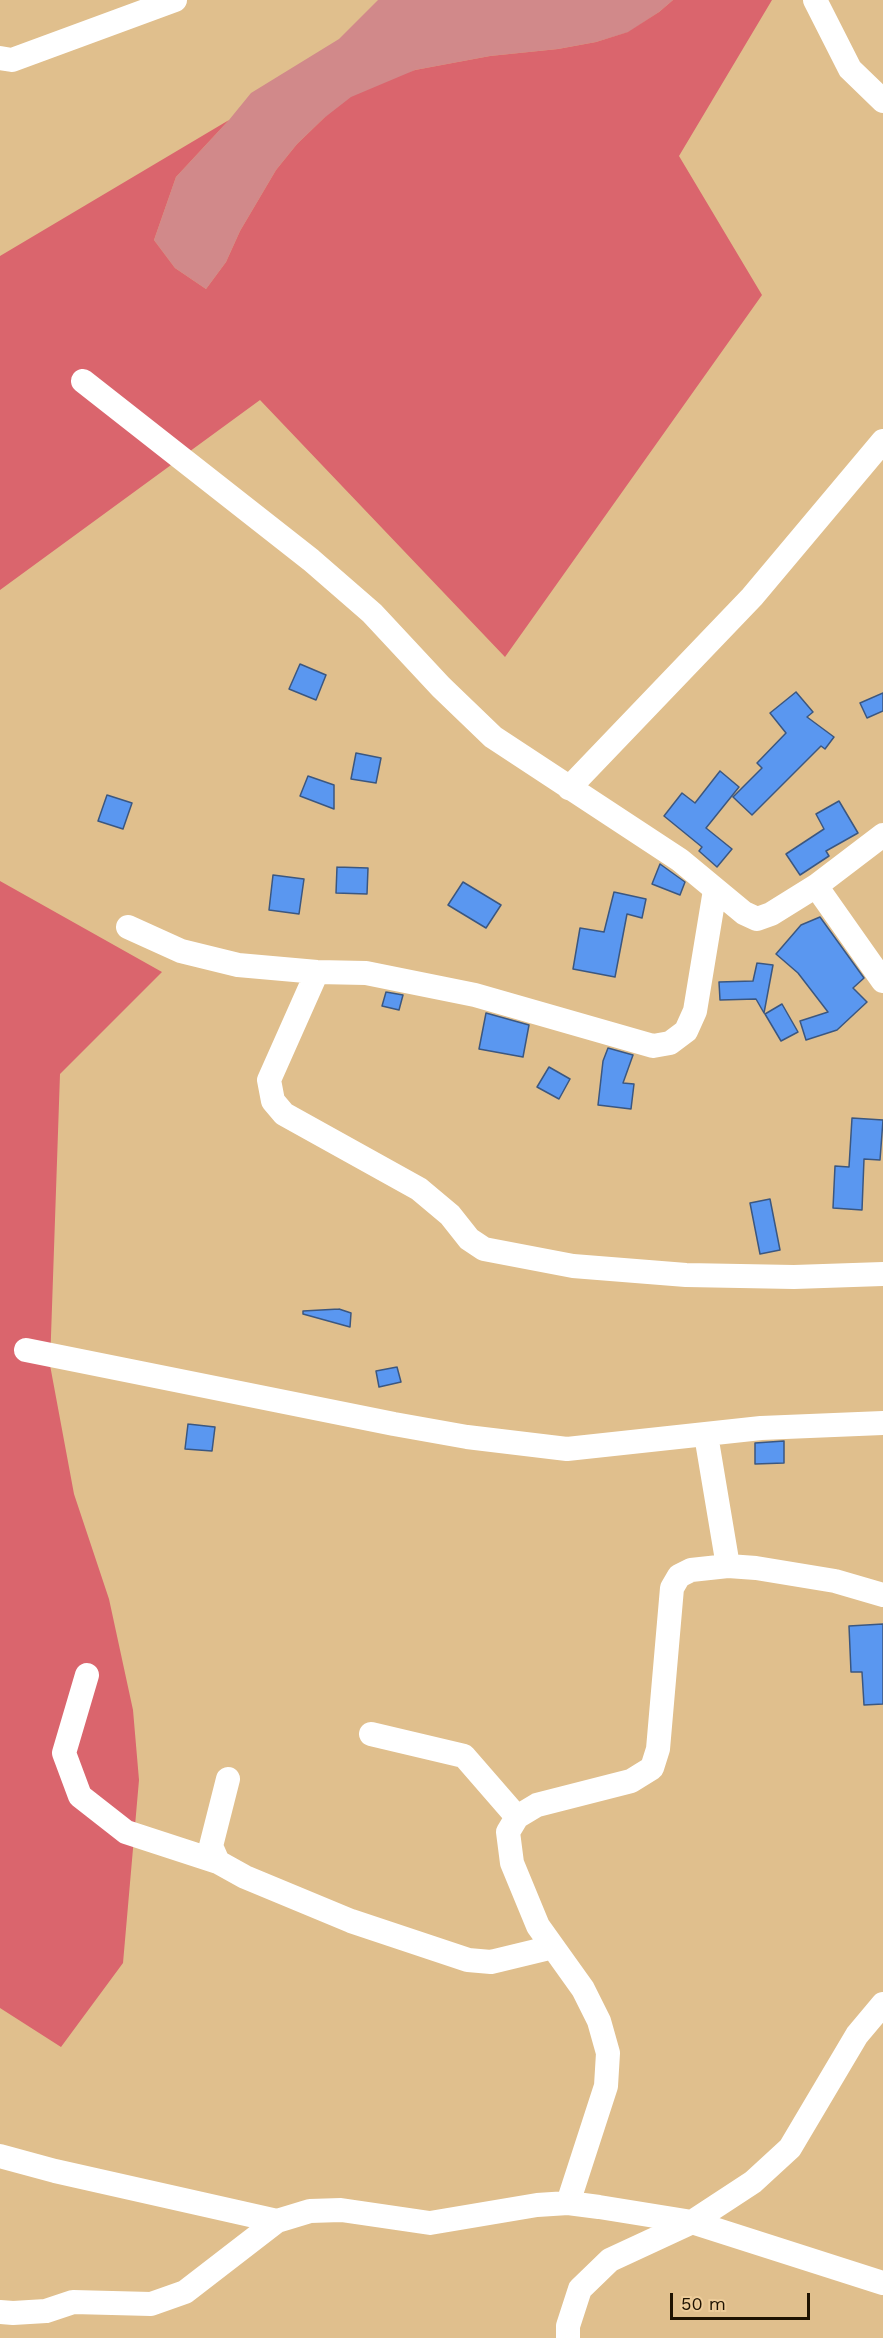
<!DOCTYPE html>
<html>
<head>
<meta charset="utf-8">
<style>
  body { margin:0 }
  #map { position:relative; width:883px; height:2338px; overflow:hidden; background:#e0bf8d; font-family:"Work Sans",sans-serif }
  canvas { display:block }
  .scale { position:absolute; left:670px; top:2293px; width:140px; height:27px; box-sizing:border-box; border:3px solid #1e1201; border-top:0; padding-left:8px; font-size:18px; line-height:21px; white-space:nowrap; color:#1e1201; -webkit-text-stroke:4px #edcc9a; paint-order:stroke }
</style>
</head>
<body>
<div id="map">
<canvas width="883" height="2338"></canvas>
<div class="scale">50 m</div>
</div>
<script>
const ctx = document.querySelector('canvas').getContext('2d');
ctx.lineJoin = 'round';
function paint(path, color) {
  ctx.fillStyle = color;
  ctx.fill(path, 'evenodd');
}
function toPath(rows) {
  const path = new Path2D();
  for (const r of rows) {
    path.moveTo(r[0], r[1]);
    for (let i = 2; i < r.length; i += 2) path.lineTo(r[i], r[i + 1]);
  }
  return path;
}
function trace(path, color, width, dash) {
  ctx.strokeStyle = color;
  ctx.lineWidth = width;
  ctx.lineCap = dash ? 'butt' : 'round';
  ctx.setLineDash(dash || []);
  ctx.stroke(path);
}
const green = toPath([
  [378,0,673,0,659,12,629,32,596,42,558,49,490,56,415,70,324,118,297,144,276,170,240,231,226,262,206,289,175,268,154,240,176,177,229,120,251,93,339,39]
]);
const forest = toPath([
  [673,0,772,0,679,156,762,295,505,657,260,400,0,590,0,256,229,120,176,177,154,240,175,268,206,289,226,262,240,231,276,170,297,144,324,118,351,97,415,70,490,56,558,49,596,42,628,32,659,12],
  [0,881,162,972,60,1074,50,1365,74,1494,109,1599,133,1710,139,1780,123,1963,61,2047,0,2008]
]);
const building = toPath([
  [300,664,326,675,316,700,289,689,300,664],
  [796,692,813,712,807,717,834,737,825,749,821,746,752,815,733,797,762,768,757,763,786,733,770,713,796,692],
  [883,693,883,711,867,718,860,703,883,693],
  [356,753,381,758,376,783,351,779,356,753],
  [720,771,739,787,706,828,732,849,717,867,699,851,702,847,664,816,682,793,695,803,720,771],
  [308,776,334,785,334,809,300,796,308,776],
  [107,795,132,803,123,829,98,821,107,795],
  [839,801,858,833,826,851,829,856,800,875,786,854,824,829,816,814,839,801],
  [660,864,685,882,680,895,652,884,660,864],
  [337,867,368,868,367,894,336,893,337,867],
  [273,875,304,879,299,914,269,910,273,875],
  [463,882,501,905,486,928,448,905,463,882],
  [614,892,646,899,642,918,627,914,615,977,573,969,580,928,604,932,614,892],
  [820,917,864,978,853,988,867,1002,837,1030,806,1040,800,1021,828,1012,798,973,776,954,801,925,820,917],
  [757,963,773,965,764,1013,756,999,720,1000,719,982,753,981,757,963],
  [386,992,403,995,399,1010,382,1006,386,992],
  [782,1004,798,1032,781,1041,765,1014,782,1004],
  [486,1013,529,1025,523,1057,479,1049,486,1013],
  [608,1048,633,1055,623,1083,634,1084,631,1109,598,1105,603,1061,608,1048],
  [549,1067,570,1079,559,1099,537,1087,549,1067],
  [852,1118,883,1120,880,1160,864,1159,862,1210,833,1208,835,1166,849,1167,852,1118],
  [770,1199,780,1250,760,1254,750,1203,770,1199],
  [339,1309,351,1313,350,1327,303,1314,303,1311,339,1309],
  [397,1367,401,1382,379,1387,376,1371,397,1367],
  [188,1424,215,1427,212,1451,185,1449,188,1424],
  [784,1441,784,1463,755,1464,755,1443,784,1441],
  [883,1624,883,1704,864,1705,862,1672,851,1672,849,1626,883,1624]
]);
const minor = toPath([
  [815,0,850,69,883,101],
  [0,58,12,60,175,0],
  [83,381,311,560,372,613,441,687,493,737,680,860,744,913,757,919,771,914,816,886,883,835],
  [569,788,752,597,883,441],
  [816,886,883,981],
  [128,927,181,951,238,965,317,972,366,973,475,995,653,1046,670,1043,686,1031,695,1011,715,890],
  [317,972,269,1080,273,1101,284,1114,419,1189,450,1215,469,1239,484,1249,573,1266,686,1275,794,1277,883,1274],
  [26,1350,394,1424,467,1437,567,1449,761,1428,883,1423],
  [706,1435,728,1566],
  [87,1675,64,1753,80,1796,126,1832,218,1862],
  [371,1734,464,1756,517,1817],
  [228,1779,211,1846,218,1862,245,1877,351,1921,468,1960,491,1962,553,1947],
  [0,2156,55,2171,277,2221],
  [568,2203,606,2086,608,2053,599,2021,583,1989,538,1926,512,1863,508,1832,517,1817,537,1805,631,1781,652,1768,658,1749,672,1588,679,1576,691,1570,728,1566,756,1568,835,1581,883,1595],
  [0,2312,13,2313,46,2311,73,2302,151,2304,185,2292,277,2221,310,2211,341,2210,430,2223,537,2205,568,2203,599,2207,692,2222,883,2283],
  [568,2338,568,2326,580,2289,610,2260,692,2222,753,2182,790,2148,857,2035,883,2004]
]);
paint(green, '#d1898a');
paint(forest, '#da656d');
paint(building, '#5a97f0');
trace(building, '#3b5780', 1.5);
trace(minor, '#fff', 24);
</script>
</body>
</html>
